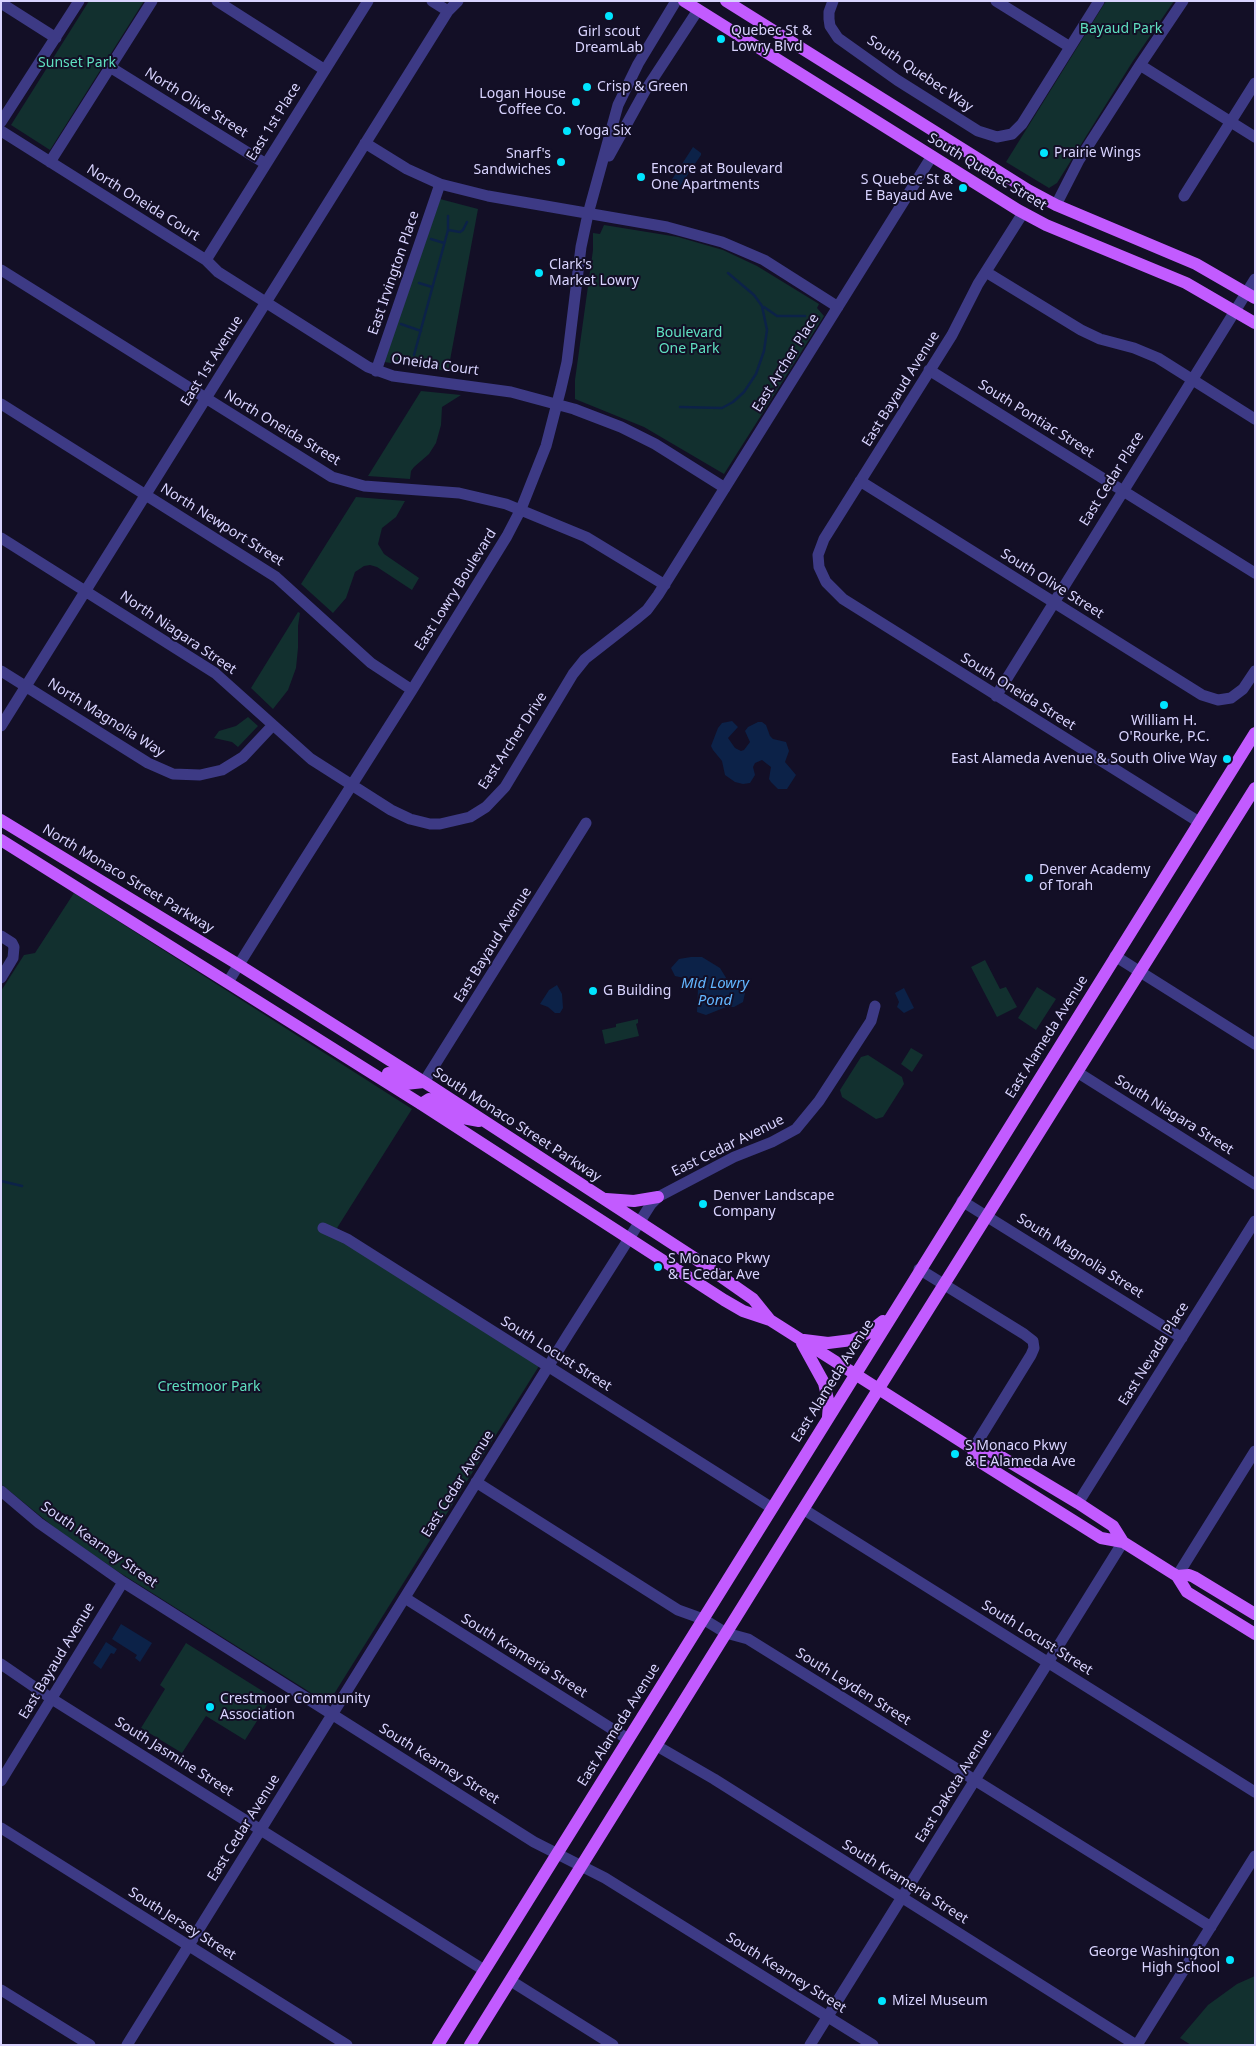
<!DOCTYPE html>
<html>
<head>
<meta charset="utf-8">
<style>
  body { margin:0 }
  #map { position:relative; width:1256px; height:2046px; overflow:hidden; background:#130f26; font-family:"Noto Sans",sans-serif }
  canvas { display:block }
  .frame { position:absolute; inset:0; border:2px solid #d9d4ff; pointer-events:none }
</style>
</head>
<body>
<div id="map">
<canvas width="1256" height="2046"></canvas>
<div class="frame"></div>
</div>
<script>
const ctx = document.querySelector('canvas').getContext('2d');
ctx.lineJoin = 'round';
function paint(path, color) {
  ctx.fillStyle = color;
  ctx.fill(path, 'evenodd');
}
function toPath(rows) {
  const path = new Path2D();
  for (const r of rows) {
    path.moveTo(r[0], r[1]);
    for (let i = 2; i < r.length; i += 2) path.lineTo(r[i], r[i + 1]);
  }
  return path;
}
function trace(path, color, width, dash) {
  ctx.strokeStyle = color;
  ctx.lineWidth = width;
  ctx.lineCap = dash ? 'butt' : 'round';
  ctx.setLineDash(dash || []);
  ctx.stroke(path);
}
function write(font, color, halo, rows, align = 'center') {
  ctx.font = font + ' "Noto Sans",sans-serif';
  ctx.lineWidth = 4;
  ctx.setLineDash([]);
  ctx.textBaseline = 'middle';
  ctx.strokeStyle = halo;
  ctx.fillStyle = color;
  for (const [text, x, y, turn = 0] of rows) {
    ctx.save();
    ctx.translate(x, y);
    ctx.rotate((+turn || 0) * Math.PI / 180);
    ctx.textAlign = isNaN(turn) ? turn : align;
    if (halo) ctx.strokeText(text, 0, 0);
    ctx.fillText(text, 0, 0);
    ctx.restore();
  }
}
const green = toPath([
  [89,1,144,1,50,150,11,125],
  [1106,1,1174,1,1133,61,1057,183,1049,188,1006,162],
  [440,199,478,209,448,371,384,362],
  [604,225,678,237,723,250,757,266,819,304,817,308,824,316,724,474,644,427,575,399,575,380,593,250,593,233,600,234],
  [421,391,461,395,442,407,441,425,436,443,429,454,414,467,411,471,410,479,368,476],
  [356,497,405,501,396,517,382,528,378,544,384,554,419,578,412,590,377,567,370,565,364,566,355,572,346,598,333,613,301,584],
  [298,612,300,613,298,626,298,648,296,668,288,690,273,709,251,688],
  [248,717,258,726,238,747,232,742,214,738,219,731,236,726],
  [74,893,412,1109,337,1228,544,1358,329,1702,324,1701,114,1569,55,1528,1,1484,1,991,24,955,35,953],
  [985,960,1000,989,1006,987,1017,1007,997,1017,971,967],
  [1037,987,1056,999,1036,1030,1018,1018],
  [638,1019,638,1023,636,1024,639,1036,605,1044,602,1030,616,1027,616,1024],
  [911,1048,923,1055,912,1072,901,1064],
  [868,1055,902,1077,904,1084,883,1117,876,1119,842,1097,840,1090,861,1057],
  [186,1643,272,1697,245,1740,206,1716,182,1753,141,1728,165,1689,160,1685],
  [1255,1976,1255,2045,1191,2045,1180,2038,1208,2005,1237,1984]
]);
const water = toPath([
  [693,147,701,153,701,155,678,189,669,184,678,170,681,172,685,166,682,164],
  [732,721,738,727,728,738,735,748,741,751,744,750,750,742,745,731,748,727,758,722,762,722,766,725,770,736,773,739,786,742,789,751,785,762,796,775,787,789,778,789,771,782,769,779,771,767,762,760,755,763,753,767,755,775,750,783,743,784,735,782,725,775,722,761,713,750,711,746,718,728,722,723],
  [691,957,702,957,720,968,728,981,741,988,745,993,743,1002,734,1007,726,1007,706,1015,697,1012,698,988,693,980,675,976,671,968,679,959],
  [557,985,562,994,563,1008,560,1013,555,1013,548,1007,540,1004,549,990],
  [904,988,914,1008,904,1013,897,1007,899,1002,895,993],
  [121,1624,152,1643,140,1662,135,1658,137,1655,112,1639],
  [106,1642,117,1649,114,1654,111,1653,101,1669,93,1663]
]);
const stream = toPath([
  [448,230,460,232,463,230,467,222],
  [431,239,444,243],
  [419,283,432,287],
  [764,307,777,316,805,316],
  [401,324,421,331],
  [414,355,448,230,448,216],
  [680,407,722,408,733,402,744,392,756,374,764,351,767,330,762,306,754,295,728,273],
  [1,1181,22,1186]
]);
const minor = toPath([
  [217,1,325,70],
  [432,1,448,11],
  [833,1,829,12,829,19,830,26,838,38,897,80,978,131,997,137,1012,134,1022,124,1099,1],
  [996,1,1070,47],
  [1,3,56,38],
  [1140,65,1255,137],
  [110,67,266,164],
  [1,122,79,1],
  [1,131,206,260,218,272,368,367,393,376,511,392,574,409,621,427,655,444,725,488],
  [365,143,407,169,440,184,488,196,667,227,722,242,764,260,838,307],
  [609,156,645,91,698,10],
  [50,162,152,1],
  [1184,196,1255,83],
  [1056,205,1079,160,1140,65,1183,1],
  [1023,213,978,284,952,335,824,539,818,555,819,567,826,582,843,599,1199,822],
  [206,260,368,1],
  [1,270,332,477,364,486,459,493,506,504,586,537,665,585],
  [986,272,1081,330,1100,339,1134,348,1158,358,1255,419],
  [929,370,1255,573],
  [376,371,440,184],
  [1,404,276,577,371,663,412,690],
  [860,481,1202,695,1218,700,1231,698,1243,689,1255,671],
  [1,538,215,673,311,759,391,810,410,819,430,824,440,824,470,817,486,807,505,787,573,674,585,659,635,620,647,610,658,595,932,156],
  [1,671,148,763,173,774,200,775,222,770,243,757,273,725],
  [996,696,1255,279],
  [1,726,448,11,458,1],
  [1,936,12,943,14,947,13,958,1,978],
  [1115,956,1255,1044],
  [228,982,296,873,412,690,507,536,521,509,546,446,561,388,567,362,581,247,588,214,618,105,638,64,676,1],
  [1077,1072,1255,1184],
  [424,1082,586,823],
  [962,1201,1182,1338],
  [323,1228,347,1239,772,1508],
  [919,1269,1024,1334,1033,1341,1034,1348,1031,1355,973,1449],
  [476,1482,678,1610,703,1619,726,1633,748,1639,1211,1927],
  [1,1491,39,1523,123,1582,534,1842,605,1878,873,2045],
  [1078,1503,1255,1221],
  [803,1509,1255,1792],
  [1177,1576,1255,1451],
  [405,1598,628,1739],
  [1,1664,52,1699,484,1970],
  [657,1746,714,1779,1136,2045],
  [1,1781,123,1582],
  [1,1828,347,2045],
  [511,1981,613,2045],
  [1,1990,90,2045],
  [127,2045,569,1333,651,1204,658,1197,734,1157,772,1142,796,1129,819,1101,871,1021,875,1006],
  [810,2045,1123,1542],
  [1137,2045,1255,1856]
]);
const major = toPath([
  [684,1,1018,210,1046,225,1186,283,1255,323],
  [726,1,1028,190,1056,205,1196,264,1255,298],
  [1,820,239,965,432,1087,693,1257,753,1299,770,1320],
  [1,840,421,1104,724,1300,743,1311,770,1320,973,1449],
  [388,1073,405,1084,424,1082],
  [421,1104,429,1099,438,1101,463,1118,479,1121],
  [606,1199,634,1201,658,1197],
  [804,1340,828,1343,852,1340,868,1333,883,1321],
  [802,1343,824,1383,829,1404,828,1417],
  [973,1449,974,1455,980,1462,1101,1538,1123,1542,1177,1576,1187,1592,1255,1634],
  [973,1449,985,1449,998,1455,1078,1503,1113,1526,1123,1542],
  [1177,1576,1189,1575,1194,1577,1255,1614],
  [438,2045,1255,733],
  [470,2045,797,1519,1255,788]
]);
const markers = [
  [609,16,5,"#00e5ff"],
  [721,39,5,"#00e5ff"],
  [587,87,5,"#00e5ff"],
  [576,102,5,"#00e5ff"],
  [567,131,5,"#00e5ff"],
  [1044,153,5,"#00e5ff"],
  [561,162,5,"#00e5ff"],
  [641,177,5,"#00e5ff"],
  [963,188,5,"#00e5ff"],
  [539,273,5,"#00e5ff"],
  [1164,705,5,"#00e5ff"],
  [1227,759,5,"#00e5ff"],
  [1029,878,5,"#00e5ff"],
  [593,991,5,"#00e5ff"],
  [703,1204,5,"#00e5ff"],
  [658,1267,5,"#00e5ff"],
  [955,1454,5,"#00e5ff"],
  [210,1707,5,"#00e5ff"],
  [1230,1960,5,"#00e5ff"],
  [882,2001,5,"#00e5ff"]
];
const parkNames = [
  ["Bayaud Park",1121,29],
  ["Sunset Park",77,63],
  ["Boulevard",689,333],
  ["One Park",689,349],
  ["Crestmoor Park",209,1387]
];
const poiNames = [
  ["Quebec St &",731,31],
  ["Lowry Blvd",731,47],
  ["Girl scout",609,32,"center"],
  ["DreamLab",609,48,"center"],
  ["Crisp & Green",597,87],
  ["Logan House",566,94,"right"],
  ["Coffee Co.",566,110,"right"],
  ["Yoga Six",577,131],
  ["Prairie Wings",1054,153],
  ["Snarf's",551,154,"right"],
  ["Sandwiches",551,170,"right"],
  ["Encore at Boulevard",651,169],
  ["One Apartments",651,185],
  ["S Quebec St &",953,180,"right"],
  ["E Bayaud Ave",953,196,"right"],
  ["Clark's",549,265],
  ["Market Lowry",549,281],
  ["William H.",1164,721,"center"],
  ["O'Rourke, P.C.",1164,737,"center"],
  ["East Alameda Avenue & South Olive Way",1217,759,"right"],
  ["Denver Academy",1039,870],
  ["of Torah",1039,886],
  ["G Building",603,991],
  ["Denver Landscape",713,1196],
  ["Company",713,1212],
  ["S Monaco Pkwy",668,1259],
  ["& E Cedar Ave",668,1275],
  ["S Monaco Pkwy",965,1446],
  ["& E Alameda Ave",965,1462],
  ["Crestmoor Community",220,1699],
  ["Association",220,1715],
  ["George Washington",1220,1952,"right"],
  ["High School",1220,1968,"right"],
  ["Mizel Museum",892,2001]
];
const streetNames = [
  ["South Quebec Way",920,74,34],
  ["North Olive Street",196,103,32],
  ["East 1st Place",274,122,-58],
  ["South Quebec Street",987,172,31],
  ["North Oneida Court",143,203,32],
  ["East Irvington Place",394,273,-71],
  ["East 1st Avenue",212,361,-58],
  ["East Archer Place",786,363,-58],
  ["Oneida Court",435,365,8],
  ["East Bayaud Avenue",901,389,-58],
  ["South Pontiac Street",1036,419,32],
  ["North Oneida Street",282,428,31],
  ["East Cedar Place",1112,479,-58],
  ["North Newport Street",222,525,32],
  ["South Olive Street",1052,584,32],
  ["East Lowry Boulevard",456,590,-58],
  ["North Niagara Street",178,633,34],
  ["South Oneida Street",1018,692,32],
  ["North Magnolia Way",106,718,32],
  ["East Archer Drive",513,741,-57],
  ["North Monaco Street Parkway",128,879,31],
  ["East Bayaud Avenue",493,945,-58],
  ["East Alameda Avenue",1047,1037,-58],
  ["South Niagara Street",1174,1115,32],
  ["South Monaco Street Parkway",517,1125,33],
  ["East Cedar Avenue",728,1146,-26],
  ["South Magnolia Street",1080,1256,32],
  ["South Locust Street",556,1354,32],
  ["East Nevada Place",1154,1354,-58],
  ["East Alameda Avenue",833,1381,-58],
  ["East Cedar Avenue",458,1484,-58],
  ["South Kearney Street",99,1545,35],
  ["South Locust Street",1037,1638,32],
  ["South Krameria Street",524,1656,32],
  ["East Bayaud Avenue",57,1661,-59],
  ["South Leyden Street",853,1687,32],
  ["East Alameda Avenue",619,1725,-58],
  ["South Jasmine Street",174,1757,32],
  ["South Kearney Street",439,1764,32],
  ["East Dakota Avenue",954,1786,-58],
  ["East Cedar Avenue",244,1828,-58],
  ["South Krameria Street",905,1882,32],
  ["South Jersey Street",182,1924,32],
  ["South Kearney Street",786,1973,32]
];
const waterNames = [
  ["Mid Lowry",715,984],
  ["Pond",715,1001]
];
paint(green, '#12302f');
paint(water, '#0c2248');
trace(stream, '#0c2248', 2.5);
trace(minor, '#3d3a85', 11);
trace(major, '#c25bff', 12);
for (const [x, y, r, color] of markers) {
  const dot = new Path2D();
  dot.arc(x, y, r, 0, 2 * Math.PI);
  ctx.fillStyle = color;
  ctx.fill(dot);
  trace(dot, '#130f26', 2);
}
write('14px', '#5fe0c0', '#130f26', parkNames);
write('14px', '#d9d4ff', '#130f26', poiNames, 'left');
write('14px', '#d9d4ff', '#130f26', streetNames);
write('italic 15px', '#62b6ff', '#130f26', waterNames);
</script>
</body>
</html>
